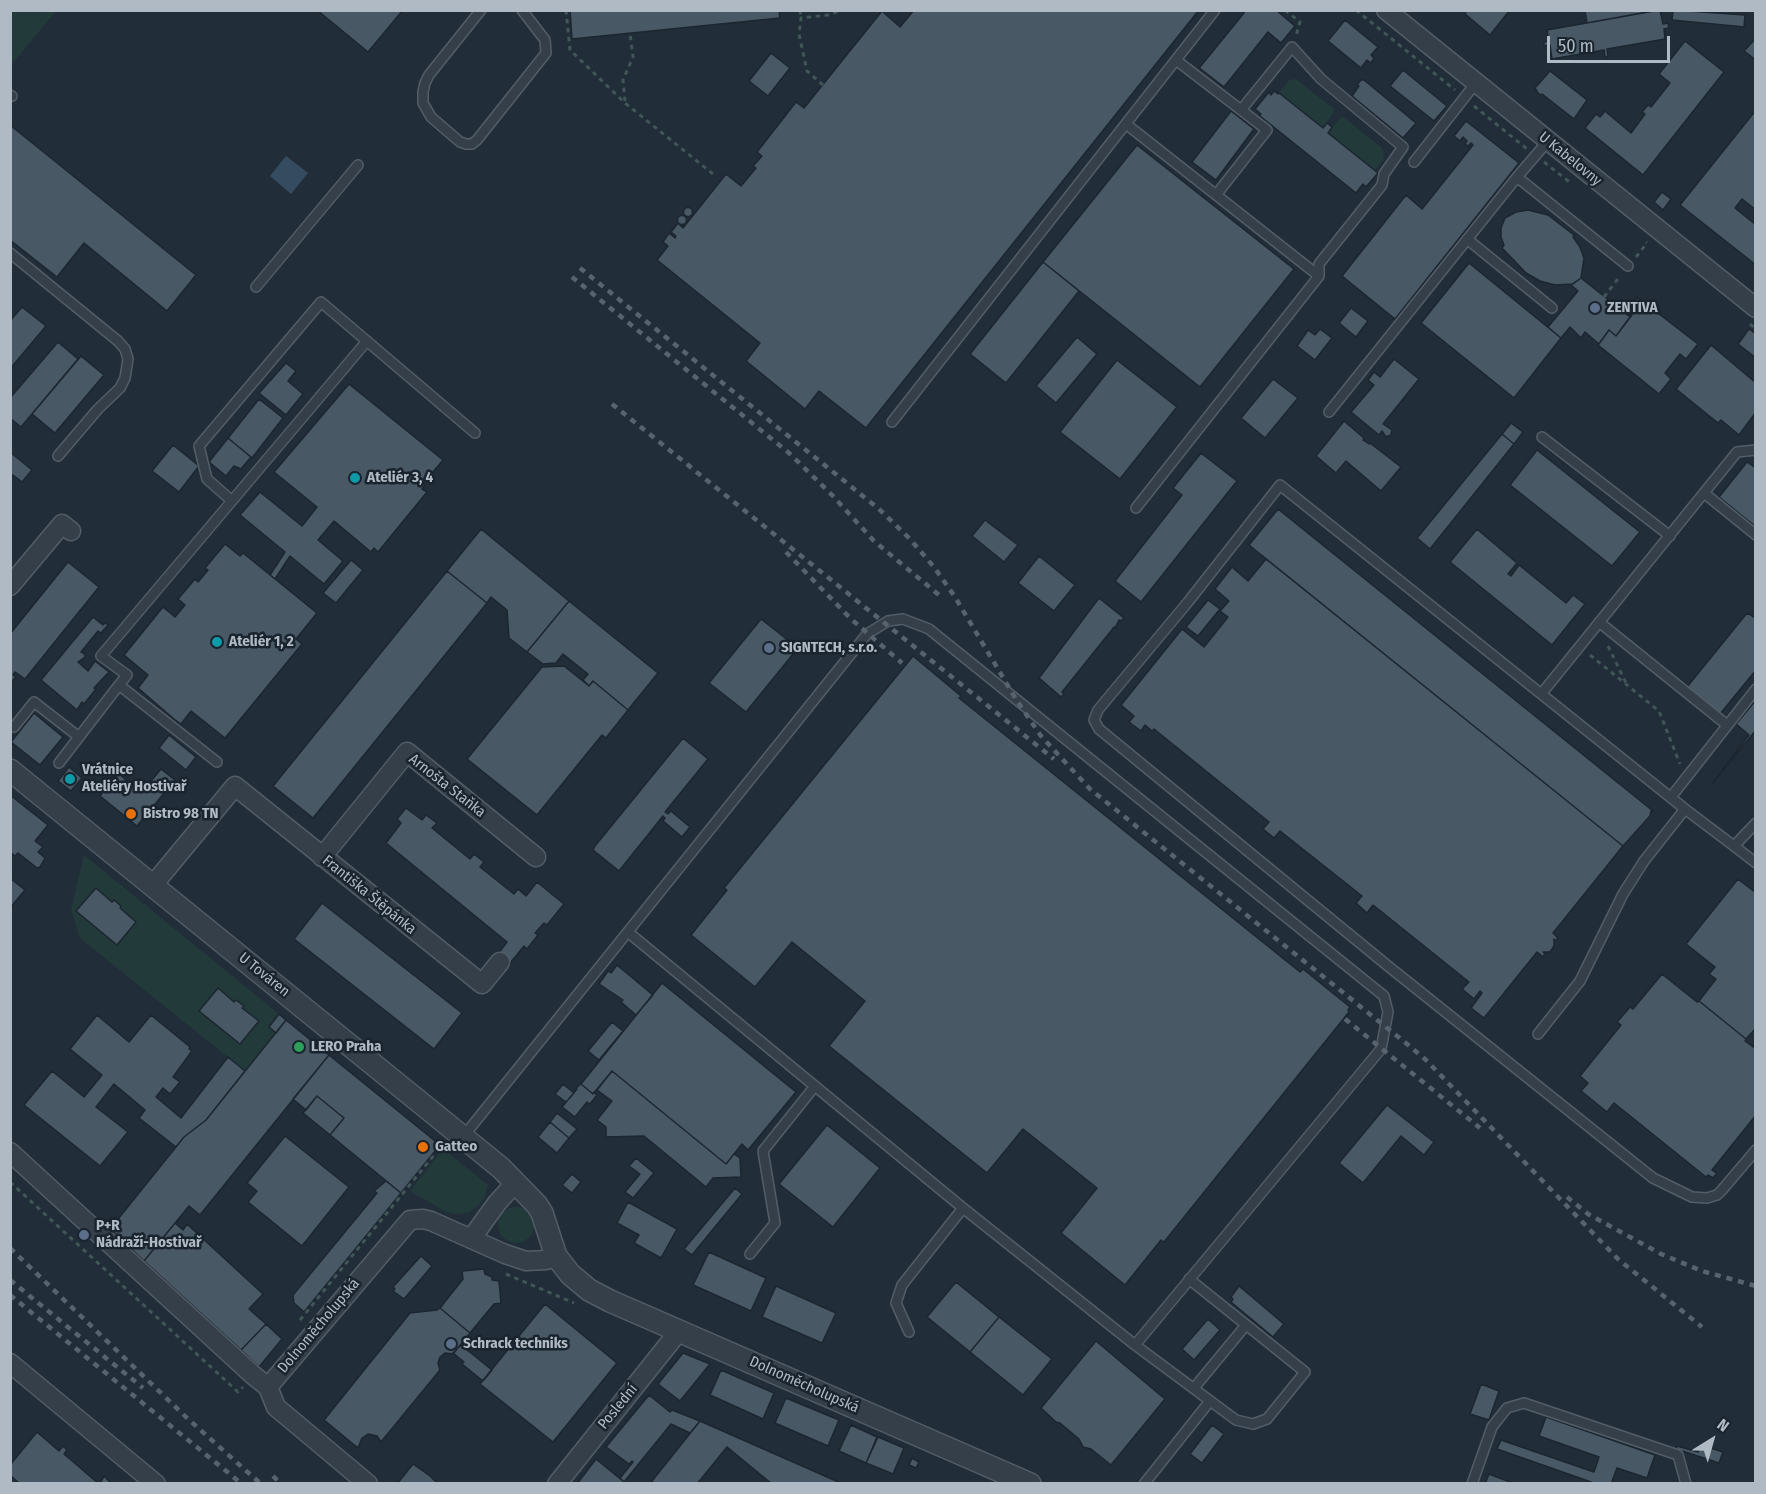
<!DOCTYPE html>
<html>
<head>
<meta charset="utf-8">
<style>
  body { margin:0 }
  #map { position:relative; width:1766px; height:1494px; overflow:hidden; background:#212e39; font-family:"Fira Sans Condensed",sans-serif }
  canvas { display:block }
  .frame { position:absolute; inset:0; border:12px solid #afbac5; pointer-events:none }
  .north { position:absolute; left:1682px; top:1410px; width:60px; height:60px; -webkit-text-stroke:4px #1a242e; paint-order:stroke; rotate:37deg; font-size:16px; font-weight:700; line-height:24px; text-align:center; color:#afbac5 }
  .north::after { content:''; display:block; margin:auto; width:21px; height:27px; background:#afbac5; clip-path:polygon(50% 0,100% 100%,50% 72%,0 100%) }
  .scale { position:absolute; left:1547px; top:36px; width:123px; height:27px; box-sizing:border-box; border:3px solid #afbac5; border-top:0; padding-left:8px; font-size:18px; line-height:21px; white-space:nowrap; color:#afbac5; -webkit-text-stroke:4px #1a242e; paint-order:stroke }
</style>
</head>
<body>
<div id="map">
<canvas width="1766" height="1494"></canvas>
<div class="frame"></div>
<div class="north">N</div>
<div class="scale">50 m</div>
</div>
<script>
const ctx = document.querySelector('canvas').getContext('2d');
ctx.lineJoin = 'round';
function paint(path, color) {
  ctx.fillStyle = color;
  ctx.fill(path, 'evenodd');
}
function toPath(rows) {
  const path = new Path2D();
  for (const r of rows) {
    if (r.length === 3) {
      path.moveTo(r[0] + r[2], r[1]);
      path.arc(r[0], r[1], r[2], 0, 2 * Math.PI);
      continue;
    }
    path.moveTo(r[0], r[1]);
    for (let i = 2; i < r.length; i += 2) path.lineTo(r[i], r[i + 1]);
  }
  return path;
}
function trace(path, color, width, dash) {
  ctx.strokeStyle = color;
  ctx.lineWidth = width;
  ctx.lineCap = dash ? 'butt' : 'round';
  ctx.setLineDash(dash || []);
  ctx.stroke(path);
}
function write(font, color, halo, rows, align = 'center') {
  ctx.font = font + ' "Fira Sans Condensed",sans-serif';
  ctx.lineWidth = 5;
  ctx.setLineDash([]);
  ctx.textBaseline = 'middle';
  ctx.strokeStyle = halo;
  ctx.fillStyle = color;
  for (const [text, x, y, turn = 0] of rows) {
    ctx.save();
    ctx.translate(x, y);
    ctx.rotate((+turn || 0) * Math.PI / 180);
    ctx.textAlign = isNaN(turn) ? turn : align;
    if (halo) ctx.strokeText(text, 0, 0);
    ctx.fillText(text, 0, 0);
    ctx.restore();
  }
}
const green = toPath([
  [10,11,56,11,11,65,10,65],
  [1296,79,1335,110,1323,128,1279,93,1289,80],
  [1342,116,1383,149,1384,160,1375,170,1328,133],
  [84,855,279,1014,269,1027,276,1033,245,1071,80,938,71,909],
  [95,888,112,902,114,900,120,908,136,922,117,945,77,911],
  [217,988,234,1002,236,1000,243,1005,242,1008,259,1021,240,1044,199,1011],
  [443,1149,488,1185,485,1196,478,1206,468,1213,455,1214,444,1211,410,1191],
  [516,1225,18]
]);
const water = toPath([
  [286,156,308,173,291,194,270,176]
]);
const building = toPath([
  [317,10,403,10,368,52,317,10],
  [570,10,779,10,780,18,572,39,570,10],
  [914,10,1199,10,866,428,819,391,805,409,746,361,760,343,657,260,668,246,663,242,669,233,675,238,676,236,671,232,678,223,683,228,726,174,741,186,756,168,753,166,762,156,757,152,796,102,804,108,882,11,900,27,914,10],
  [1243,10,1276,10,1295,26,1281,43,1268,32,1224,87,1198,67,1200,67,1244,13,1243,10],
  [1467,10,1510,10,1490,35,1465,14,1467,10],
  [1585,10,1641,10,1642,13,1587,23,1585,10],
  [1660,10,1663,24,1668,23,1669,28,1664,29,1665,39,1607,49,1608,57,1605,57,1604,50,1552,59,1550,45,1544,46,1544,42,1549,41,1547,30,1660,10],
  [1673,10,1745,15,1744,27,1672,20,1673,10],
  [1345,20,1378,47,1371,55,1374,58,1371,63,1367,60,1361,68,1328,41,1345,20],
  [1756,38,1756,60,1744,51,1756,38],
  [1685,41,1724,72,1643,175,1585,128,1596,114,1600,117,1605,111,1631,133,1645,114,1642,112,1648,105,1651,107,1670,83,1659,74,1685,41],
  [771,53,790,68,768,96,749,81,771,53],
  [1403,70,1447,106,1434,121,1390,86,1403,70],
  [1550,71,1587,100,1574,119,1542,94,1541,95,1538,93,1535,88,1550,71],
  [1361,80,1364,80,1416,123,1403,138,1352,96,1359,86,1357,85,1361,80],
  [1274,91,1278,94,1279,93,1323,128,1327,123,1332,127,1328,133,1378,173,1366,187,1363,184,1356,193,1260,116,1261,114,1255,109,1269,92,1271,95,1274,91],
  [1756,110,1756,210,1742,199,1735,208,1756,225,1756,265,1680,205,1756,110],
  [1231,111,1254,129,1216,180,1192,162,1231,111],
  [1466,121,1519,163,1395,319,1342,276,1406,195,1422,209,1473,145,1471,143,1468,146,1465,144,1467,141,1463,137,1460,141,1454,136,1466,121],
  [10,125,196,275,167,311,84,243,57,277,10,240,10,125],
  [1137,145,1294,269,1200,387,1043,262,1137,145],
  [1662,192,1671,199,1663,210,1654,202,1662,192],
  [688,212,4.5],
  [1528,210,1548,215,1574,235,1573,237,1580,247,1584,258,1581,278,1573,284,1555,285,1540,281,1526,273,1502,248,1504,245,1501,237,1501,228,1505,218,1516,212,1528,210],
  [682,220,4.5],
  [1043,262,1079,291,1006,383,970,354,1043,262],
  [1469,263,1561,338,1514,398,1421,323,1469,263],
  [1581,278,1630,317,1616,336,1609,330,1599,344,1585,332,1581,338,1570,327,1561,338,1548,327,1578,291,1571,285,1581,278],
  [1637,297,1698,344,1686,359,1680,354,1665,373,1671,379,1659,394,1598,345,1609,330,1616,336,1632,315,1626,311,1637,297],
  [22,307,46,326,10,369,10,321,22,307],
  [1351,308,1368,321,1356,337,1339,323,1351,308],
  [1320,329,1332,338,1315,360,1297,346,1308,330,1315,335,1320,329],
  [1749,329,1756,334,1756,358,1738,344,1749,329],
  [1077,337,1097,354,1056,403,1036,386,1077,337],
  [58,342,78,359,21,427,10,418,10,398,58,342],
  [1711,345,1756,383,1756,412,1739,435,1721,420,1718,423,1676,389,1711,345],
  [81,356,104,375,55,433,32,414,81,356],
  [1394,359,1419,379,1383,424,1392,430,1391,435,1386,437,1382,431,1379,435,1351,412,1374,385,1368,380,1374,372,1380,377,1394,359],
  [1117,360,1177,407,1120,479,1060,432,1117,360],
  [286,363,296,371,288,381,303,394,286,415,259,393,286,363],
  [1273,379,1298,398,1265,438,1241,418,1273,379],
  [349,384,443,460,423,484,425,485,422,489,427,492,378,552,374,548,371,552,334,521,318,540,343,561,324,584,290,556,275,579,270,575,285,552,240,515,260,492,302,526,317,507,274,472,349,384],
  [259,399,283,418,252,458,228,438,259,399],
  [1344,421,1364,438,1363,440,1369,444,1370,443,1401,467,1381,491,1346,461,1336,473,1316,456,1344,421],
  [1511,423,1523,432,1514,444,1502,434,1511,423],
  [1502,434,1514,444,1430,549,1417,538,1502,434],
  [228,438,251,457,241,469,234,466,226,476,209,462,228,438],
  [173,445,199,466,179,492,152,471,173,445],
  [1537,450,1640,532,1612,566,1510,485,1537,450],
  [10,452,32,470,22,482,13,475,10,479,10,452],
  [1201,453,1237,481,1141,602,1115,581,1182,495,1173,488,1201,453],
  [1747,462,1756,468,1756,527,1719,497,1747,462],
  [1278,509,1653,811,1651,811,1650,816,1623,846,1249,545,1278,509],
  [985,520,1018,545,1004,562,972,536,985,520],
  [481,529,569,601,527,652,509,638,507,610,491,597,487,603,447,571,481,529],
  [1477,529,1517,563,1508,574,1511,576,1519,565,1566,603,1573,595,1585,604,1552,645,1450,562,1477,529],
  [225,544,240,556,243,553,317,613,296,639,302,644,225,738,191,711,181,724,174,719,138,688,148,675,124,655,163,607,175,617,185,605,178,599,195,579,198,582,208,570,205,568,225,544],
  [1039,556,1075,585,1054,611,1018,583,1039,556],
  [1266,559,1623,846,1553,933,1558,938,1555,941,1554,939,1554,946,1550,952,1543,952,1545,953,1543,957,1537,952,1484,1018,1471,1008,1482,993,1480,991,1474,999,1462,989,1469,982,1373,905,1367,913,1356,903,1362,896,1280,831,1274,838,1263,829,1269,822,1154,729,1152,731,1145,725,1141,731,1129,722,1134,716,1121,705,1182,629,1204,647,1228,617,1220,611,1229,601,1215,589,1232,567,1248,581,1266,559],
  [351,560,363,570,336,603,323,593,351,560],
  [68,562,99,587,25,679,15,672,13,675,16,677,10,683,10,634,68,562],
  [447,571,487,603,313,818,273,786,447,571],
  [1099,598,1124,618,1121,621,1119,620,1115,628,1114,627,1111,631,1062,692,1064,694,1061,697,1039,678,1099,598],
  [1208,600,1220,609,1198,636,1186,627,1208,600],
  [569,601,658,673,628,710,593,681,589,686,583,680,588,674,563,654,556,663,543,664,527,652,569,601],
  [1747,613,1756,618,1756,670,1720,714,1687,687,1747,613],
  [93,617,103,625,105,623,108,625,101,633,98,631,81,652,85,654,85,657,78,662,88,671,95,661,109,672,94,688,96,689,84,704,82,702,77,710,41,680,93,617],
  [761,619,798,648,746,712,709,683,761,619],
  [913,656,961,696,959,698,1300,972,1303,969,1350,1007,1348,1010,1349,1012,1164,1242,1161,1240,1125,1285,1061,1233,1097,1188,1023,1129,987,1173,829,1046,865,1001,792,942,755,987,691,935,727,890,724,888,913,656],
  [564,666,589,686,593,681,628,710,606,738,602,735,537,815,467,759,542,667,564,666],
  [1756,700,1756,730,1712,784,1749,735,1736,724,1756,700],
  [34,713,63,737,40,765,11,742,34,713],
  [169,735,196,757,186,770,159,748,169,735],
  [683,738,708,759,665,812,668,814,671,811,690,827,682,837,663,821,665,818,663,816,619,871,593,850,595,846,683,738],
  [69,767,82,778,71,791,58,781,69,767],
  [161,769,175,780,137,826,100,796,118,773,141,793,161,769],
  [10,795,48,825,35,841,43,847,38,852,45,858,40,867,37,868,18,853,15,856,10,852,10,795],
  [406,808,422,820,426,815,437,823,432,828,470,859,474,854,484,862,480,867,514,894,518,889,526,896,537,882,564,904,547,925,544,923,535,933,538,935,527,949,524,946,507,967,495,958,507,942,386,843,401,823,397,819,406,808],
  [10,878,25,890,10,908,10,878],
  [1738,879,1756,893,1756,1028,1746,1039,1699,1001,1716,979,1709,974,1715,967,1686,944,1738,879],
  [96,888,112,902,114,900,121,906,120,908,136,922,117,945,76,911,96,888],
  [322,903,462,1013,434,1049,294,939,322,903],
  [617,965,653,995,636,1015,621,1002,623,1000,599,984,608,971,611,973,617,965],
  [1662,974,1697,1002,1699,1001,1746,1039,1745,1041,1756,1049,1756,1115,1712,1170,1717,1173,1713,1178,1708,1175,1706,1177,1614,1103,1607,1112,1581,1091,1588,1083,1580,1076,1621,1025,1617,1022,1630,1007,1633,1009,1662,974],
  [662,983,796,1092,748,1150,742,1144,726,1164,612,1071,593,1094,581,1084,662,983],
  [218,988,234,1002,236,1000,244,1006,242,1008,259,1021,240,1044,199,1011,218,988],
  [279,1014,286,1020,276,1033,269,1027,279,1014],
  [97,1015,129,1042,151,1015,190,1047,189,1049,192,1051,173,1077,180,1082,170,1094,163,1088,156,1097,181,1118,228,1057,245,1071,206,1120,184,1137,176,1147,139,1118,145,1110,114,1084,96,1107,128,1132,100,1166,24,1105,52,1071,84,1097,102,1075,70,1049,97,1015],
  [286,1020,329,1055,200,1215,189,1206,144,1261,110,1229,184,1137,206,1120,286,1020],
  [612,1022,623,1031,599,1060,588,1051,612,1022],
  [329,1055,440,1145,401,1193,330,1135,344,1118,317,1096,306,1110,293,1099,329,1055],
  [612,1071,726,1164,734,1154,740,1158,741,1177,713,1178,706,1187,644,1136,606,1137,606,1127,597,1120,612,1101,597,1090,612,1071],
  [563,1084,574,1093,566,1102,555,1094,563,1084],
  [581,1084,593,1094,594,1092,597,1095,590,1104,587,1102,575,1117,562,1107,577,1089,576,1088,581,1084],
  [317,1096,344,1118,330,1135,303,1113,317,1096],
  [1387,1105,1434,1142,1424,1155,1401,1136,1363,1183,1339,1163,1387,1105],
  [557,1113,577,1129,569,1138,550,1122,557,1113],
  [550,1122,569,1138,557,1153,538,1137,550,1122],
  [827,1125,880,1168,833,1227,779,1184,827,1125],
  [285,1136,349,1187,302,1246,248,1202,257,1191,247,1183,285,1136],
  [636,1158,654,1173,633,1198,625,1192,640,1174,629,1166,636,1158],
  [572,1174,581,1182,572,1193,562,1185,572,1174],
  [386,1181,401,1193,304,1312,294,1303,293,1295,377,1193,374,1191,386,1181],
  [735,1188,742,1194,692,1255,684,1249,735,1188],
  [628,1202,677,1229,661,1258,634,1243,639,1235,617,1223,628,1202],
  [175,1223,183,1230,187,1224,263,1294,249,1309,266,1324,241,1350,144,1261,175,1223],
  [709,1252,766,1278,751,1311,693,1285,709,1252],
  [421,1256,432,1266,404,1299,393,1291,395,1289,393,1287,421,1256],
  [484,1269,485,1274,492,1277,492,1280,499,1281,501,1303,494,1304,470,1333,440,1308,463,1279,462,1271,484,1269],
  [956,1282,999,1317,970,1352,927,1317,956,1282],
  [776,1286,836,1313,822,1343,762,1317,776,1286],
  [1239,1286,1284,1324,1273,1337,1231,1302,1233,1299,1231,1297,1239,1286],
  [545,1304,617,1363,553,1442,480,1384,545,1304],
  [440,1308,470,1333,453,1354,445,1353,440,1357,438,1363,440,1370,381,1442,377,1436,368,1434,362,1438,358,1448,324,1420,410,1313,437,1310,440,1308],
  [999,1317,1052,1359,1023,1395,970,1352,999,1317],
  [1208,1319,1220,1330,1194,1360,1182,1349,1208,1319],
  [266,1324,282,1339,259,1367,241,1350,266,1324],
  [1096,1341,1165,1399,1111,1465,1091,1449,1083,1447,1079,1439,1060,1423,1056,1422,1041,1408,1096,1341],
  [461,1345,492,1370,483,1381,462,1364,464,1362,453,1353,461,1345],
  [683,1353,710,1364,680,1401,658,1384,683,1353],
  [721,1370,774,1393,763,1419,710,1395,721,1370],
  [1481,1384,1499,1391,1489,1420,1470,1414,1481,1384],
  [649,1395,670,1412,672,1410,700,1421,690,1433,671,1424,624,1482,620,1478,633,1462,632,1461,629,1464,606,1447,649,1395],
  [786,1398,839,1420,828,1446,775,1423,786,1398],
  [1546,1417,1655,1455,1647,1478,1617,1468,1611,1484,1590,1484,1591,1482,1497,1449,1501,1440,1594,1472,1599,1457,1539,1436,1546,1417],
  [700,1421,843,1484,772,1484,727,1447,697,1484,655,1484,652,1481,700,1421],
  [851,1425,877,1437,866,1463,839,1451,851,1425],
  [1212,1425,1224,1434,1202,1463,1190,1454,1212,1425],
  [37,1432,59,1451,63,1446,67,1450,64,1454,99,1484,20,1484,10,1475,10,1465,37,1432],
  [878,1437,904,1448,893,1474,866,1463,878,1437],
  [1701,1445,1723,1452,1719,1463,1676,1449,1677,1446,1698,1452,1701,1445],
  [912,1458,919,1462,916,1468,909,1465,912,1458],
  [596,1459,624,1482,627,1484,577,1484,596,1459],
  [413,1464,430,1476,438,1484,397,1484,413,1464],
  [1489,1474,1515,1484,1485,1484,1489,1474],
  [104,1476,112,1484,100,1484,104,1476]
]);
const path = toPath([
  [566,10,570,50,625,103,713,174],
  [800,10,801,18],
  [1285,10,1300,22,1296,36],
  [1356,10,1455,90],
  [823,85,807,71,799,34,801,18,828,15,842,10],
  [625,101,623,80,633,57,630,33],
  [1474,106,1527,149],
  [1544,162,1572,184],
  [1636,257,1647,243,1646,242],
  [1604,297,1620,276],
  [1750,324,1756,329],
  [1608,646,1626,683],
  [1590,655,1659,711,1680,764],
  [10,1182,238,1392,243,1387],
  [506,1274,574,1303],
  [300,1320,443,1144]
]);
const service = toPath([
  [481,10,429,75,425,83,423,92,423,103,431,117,460,142,466,144,472,144,477,140,546,53,545,40,522,10],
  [10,95,12,96],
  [1126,124,1319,276],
  [1414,162,1475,84],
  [1517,177,1628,266],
  [1216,195,1267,130,1241,110],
  [1467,239,1552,308],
  [10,253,118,341,125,349,128,359,125,378,120,388,98,409,58,456],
  [256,287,358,165],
  [1329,412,1517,177,1548,141],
  [892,422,1215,10],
  [1542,437,1670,536],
  [1704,493,1756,535],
  [232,501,207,479,199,446,321,302,475,433],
  [1136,508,1319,276,1319,264,1382,185,1384,174,1403,147,1321,79,1292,47,1241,110,1176,60],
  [1599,622,1727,725],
  [1542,693,1737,452,1756,450],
  [14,727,34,702,79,737],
  [217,762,119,685,127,675,101,656,367,341],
  [59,763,119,685],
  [1671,797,1756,689],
  [1756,823,1734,846,1685,809,1280,485,1188,602,1098,710,1094,720,1099,729,1388,966,1653,1178,1692,1197,1707,1198,1717,1195,1722,1190,1756,1150],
  [1734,846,1756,863],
  [629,933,963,1208,1135,1345,1236,1420,1253,1424,1267,1419,1305,1372,1189,1279],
  [1538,1034,1580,981,1623,894,1644,861,1685,809],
  [463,1137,867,634,888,621,903,619,929,629,1384,996,1388,1012,1381,1049,1135,1345],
  [750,1254,775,1223,763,1151,815,1086],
  [909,1332,896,1303,902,1285,963,1208],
  [1194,1388,1246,1325],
  [1144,1484,1210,1401],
  [1472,1484,1492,1427,1507,1408,1524,1403,1678,1455,1686,1484]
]);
const minor = toPath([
  [1386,10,1756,308],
  [10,586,62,524,71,531],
  [322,857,407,752,536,857],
  [153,885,235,786,482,984,500,962],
  [10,1152,253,1375,268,1387,276,1407,368,1484],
  [471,1239,497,1203,516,1182],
  [10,1363,156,1484],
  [268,1387,410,1220,423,1219,431,1221,505,1254,526,1261,546,1260,556,1256],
  [557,1484,679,1331]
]);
const tertiary = toPath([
  [10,770,501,1168,537,1205,542,1213,556,1256,570,1274,589,1290,610,1301,1030,1484]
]);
const rail = toPath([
  [580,268,879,509,909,538,934,567,955,597,1017,701,1041,736,1090,789,1407,1044,1426,1060,1618,1259,1702,1327],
  [572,277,789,453,832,495,874,541,939,595],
  [612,404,1054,759],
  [786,552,851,619,902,663],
  [1345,1019,1480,1128],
  [1567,1197,1588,1214,1661,1254,1702,1271,1756,1286],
  [10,1248,187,1418,261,1484],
  [10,1280,143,1388],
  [10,1295,242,1484],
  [273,1476,281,1484]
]);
const markers = [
  [1595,308,6,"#5c6f8a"],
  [355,478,6,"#0f9aa8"],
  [217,642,6,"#0f9aa8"],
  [769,648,6,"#5c6f8a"],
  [70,779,6,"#0f9aa8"],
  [131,814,6,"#e8710a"],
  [299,1047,6,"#2e9e5b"],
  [423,1147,6,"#e8710a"],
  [84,1235,6,"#5c6f8a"],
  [451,1344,6,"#5c6f8a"]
];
const streetNames = [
  ["U Kabelovny",1570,159,39],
  ["Arnošta Staňka",447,786,38],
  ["Františka Štěpánka",369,895,39],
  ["U Továren",264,975,39],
  ["Dolnoměcholupská",319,1326,-50],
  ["Dolnoměcholupská",804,1385,24],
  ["Poslední",618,1407,-51]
];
const poiNames = [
  ["ZENTIVA",1607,308],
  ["Ateliér 3, 4",367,478],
  ["Ateliér 1, 2",229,642],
  ["SIGNTECH, s.r.o.",781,648],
  ["Vrátnice",82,770],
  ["Ateliéry Hostivař",82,787],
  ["Bistro 98 TN",143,814],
  ["LERO Praha",311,1047],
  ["Gatteo",435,1147],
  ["P+R",96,1226],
  ["Nádraží-Hostivař",96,1243],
  ["Schrack techniks",463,1344]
];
paint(green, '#233a3a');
paint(water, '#354c60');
paint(building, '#495865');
trace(building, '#1c2630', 1.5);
trace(service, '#525d67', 12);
trace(minor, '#525d67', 21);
trace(tertiary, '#525d67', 24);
trace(path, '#415656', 3, [4.5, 4.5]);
trace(service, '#353f49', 9);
trace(minor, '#353f49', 18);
trace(tertiary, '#353f49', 21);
trace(rail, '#576470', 4.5, [6, 6]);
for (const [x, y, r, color] of markers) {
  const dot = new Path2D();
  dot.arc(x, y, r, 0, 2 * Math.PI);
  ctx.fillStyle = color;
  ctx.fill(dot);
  trace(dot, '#1a242e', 2);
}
write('15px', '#afbac5', '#1a242e', streetNames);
write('bold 15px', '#afbac5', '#1a242e', poiNames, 'left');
</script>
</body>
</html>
